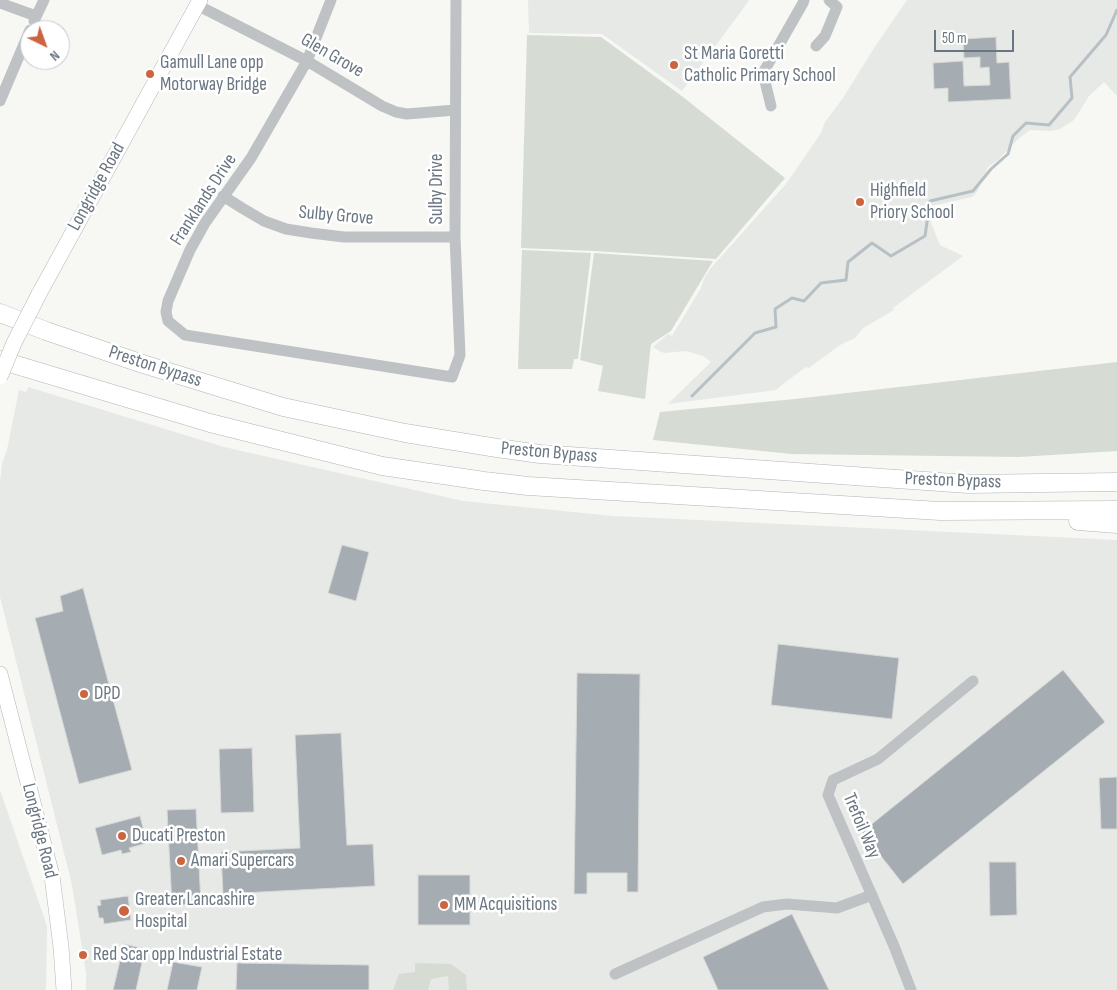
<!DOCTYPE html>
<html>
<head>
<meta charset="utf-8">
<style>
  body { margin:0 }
  #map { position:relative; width:1117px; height:990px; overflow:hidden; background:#f7f7f4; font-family:"Sofia Sans Condensed",sans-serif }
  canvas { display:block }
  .north { position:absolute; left:20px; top:20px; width:50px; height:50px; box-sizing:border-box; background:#fff; border:1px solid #c3c8cd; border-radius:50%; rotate:138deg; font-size:14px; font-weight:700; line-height:20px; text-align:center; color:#6a7681 }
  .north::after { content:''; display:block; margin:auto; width:18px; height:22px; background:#cc643f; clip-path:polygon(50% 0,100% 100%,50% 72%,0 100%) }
  .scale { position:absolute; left:934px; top:30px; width:80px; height:22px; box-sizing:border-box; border:2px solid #6a7681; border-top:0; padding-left:6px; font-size:15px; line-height:18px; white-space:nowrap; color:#6a7681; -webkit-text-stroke:4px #fff; paint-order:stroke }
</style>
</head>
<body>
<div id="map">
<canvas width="1117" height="990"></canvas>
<div class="north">N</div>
<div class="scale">50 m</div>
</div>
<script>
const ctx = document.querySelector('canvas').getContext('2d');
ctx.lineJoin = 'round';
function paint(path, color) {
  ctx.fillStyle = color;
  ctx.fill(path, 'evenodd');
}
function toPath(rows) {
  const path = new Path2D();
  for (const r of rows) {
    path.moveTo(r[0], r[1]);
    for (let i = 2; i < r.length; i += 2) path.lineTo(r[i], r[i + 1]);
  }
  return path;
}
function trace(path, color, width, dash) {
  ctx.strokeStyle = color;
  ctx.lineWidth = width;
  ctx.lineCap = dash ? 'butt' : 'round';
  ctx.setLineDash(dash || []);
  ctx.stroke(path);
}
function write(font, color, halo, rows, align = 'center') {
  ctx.font = font + ' "Sofia Sans Condensed",sans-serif';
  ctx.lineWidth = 5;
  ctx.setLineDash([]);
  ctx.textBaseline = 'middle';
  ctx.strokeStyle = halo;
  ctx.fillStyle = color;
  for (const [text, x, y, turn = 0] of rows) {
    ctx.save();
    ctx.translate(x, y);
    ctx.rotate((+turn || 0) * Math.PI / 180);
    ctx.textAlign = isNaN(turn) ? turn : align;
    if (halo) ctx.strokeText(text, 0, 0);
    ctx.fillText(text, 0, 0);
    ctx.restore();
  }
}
const built = toPath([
  [528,0,748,0,748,2,682,91,602,34,529,33],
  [907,0,1117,0,1117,96,1104,82,1089,96,1074,120,1060,129,1051,131,1030,130,1018,139,998,160,988,167,977,192,972,197,927,207,931,223,940,245,963,256,893,308,894,310,863,328,855,338,840,345,809,368,806,367,787,381,776,390,668,404,711,362,703,356,693,353,686,351,664,353,659,351,653,347,668,334,672,336,701,288,704,279,710,269,786,184,821,133,825,122,843,98,874,48],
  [28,387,224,447,463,501,613,516,1117,540,1117,990,86,990,86,973,72,885,0,597,0,482,2,464,7,450,19,390,26,392],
  [0,790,47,926,46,990,0,990]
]);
const green = toPath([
  [527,35,601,37,683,97,785,178,716,259,595,251,521,248],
  [522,250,591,253,578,359,574,359,572,369,518,369],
  [594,253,713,261,671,331,651,344,645,399,598,391,603,366,580,360],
  [1117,362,1117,451,1019,457,792,454,653,440,660,412,795,399],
  [415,963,451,964,466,975,467,990,449,990,448,976,431,979,428,990,393,990,399,974,415,972]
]);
const stream = toPath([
  [692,396,755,333,776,327,775,309,792,298,804,301,821,283,846,280,848,262,872,243,891,256,925,236,930,201,973,191,991,169,1008,154,1013,136,1026,123,1049,125,1072,98,1070,77,1106,35,1117,10]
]);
const building = toPath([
  [996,37,997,63,1009,62,1011,99,948,102,948,88,934,89,933,63,963,61,964,86,990,85,989,67,980,68,980,57,964,58,963,39,996,37],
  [342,545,369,552,356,601,328,593,342,545],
  [83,588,132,770,79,784,35,618,63,611,60,596,83,588],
  [778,644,899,658,892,719,771,705,778,644],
  [1063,670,1105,722,903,884,862,832,1063,670],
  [577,673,640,674,638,892,627,892,627,873,587,873,587,894,574,894,577,673],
  [341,733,347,845,373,844,375,886,223,894,221,852,300,848,295,735,341,733],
  [252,748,254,812,221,813,219,749,252,748],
  [1117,777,1117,829,1101,829,1099,778,1117,777],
  [196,809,201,904,172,905,167,810,196,809],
  [140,816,147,843,129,848,131,852,122,854,121,850,102,855,95,828,140,816],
  [989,862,1016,862,1017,915,990,916,989,862],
  [418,875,470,875,470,925,418,925,418,875],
  [128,896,131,920,104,924,103,918,99,918,97,906,101,905,100,900,128,896],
  [792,914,829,990,718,990,703,957,792,914],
  [124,944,145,949,136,990,113,990,124,944],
  [173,962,202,967,197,990,167,990,173,962],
  [237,963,369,965,369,990,236,990,237,963]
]);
const minor = toPath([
  [331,0,307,61,251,158,205,223,190,250,168,301,166,312,168,321,185,335,452,377,460,355,455,237,456,0],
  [0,3,36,16],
  [197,5,307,61,382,106,396,112,407,114,455,110],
  [34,21,44,0],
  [816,46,825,36,837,7,829,0],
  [0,101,30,30],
  [771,106,763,73,803,3,804,0],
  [223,196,242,208,264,221,286,229,311,233,344,237,455,237],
  [615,974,763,907,787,904,837,908,872,895],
  [911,990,894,946,828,795,833,780,878,759,973,681]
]);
const major = toPath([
  [39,294,200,0],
  [0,674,52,876,61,947,64,990]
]);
const highway = toPath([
  [0,313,46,331,143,364,283,407,405,433,497,448,540,454,968,484,1117,482],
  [0,360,210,423,382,466,484,481,528,486,940,511,1117,510],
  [1078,521,1117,524]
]);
const majorBridge = toPath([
  [0,377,14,343,39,294]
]);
const markers = [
  [674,65,5,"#cc643f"],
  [150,74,5,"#cc643f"],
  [860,202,5,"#cc643f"],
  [84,694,5,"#cc643f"],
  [122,836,5,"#cc643f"],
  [181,861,5,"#cc643f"],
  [444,905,5,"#cc643f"],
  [124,911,6,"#cc643f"],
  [83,955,5,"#cc643f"]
];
const poiNames = [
  ["St Maria Goretti",684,54],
  ["Catholic Primary School",684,76],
  ["Gamull Lane opp",160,63],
  ["Motorway Bridge",160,85],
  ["Highfield",870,191],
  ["Priory School",870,213],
  ["DPD",94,694],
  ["Ducati Preston",132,836],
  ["Amari Supercars",191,861],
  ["Greater Lancashire",135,900],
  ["Hospital",135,922],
  ["MM Acquisitions",454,905],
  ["Red Scar opp Industrial Estate",93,955]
];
const streetNames = [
  ["Glen Grove",332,56,30],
  ["Longridge Road",97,187,-61],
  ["Sulby Drive",437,189,-90],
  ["Franklands Drive",204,200,-57],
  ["Sulby Grove",336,216,5],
  ["Preston Bypass",155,367,18],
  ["Preston Bypass",549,453,5],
  ["Preston Bypass",953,481,2],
  ["Trefoil Way",861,826,67],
  ["Longridge Road",39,831,76]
];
paint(built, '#e7e9e7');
paint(green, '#d6dbd4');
trace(stream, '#b7c1c5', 3);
paint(building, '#a6adb2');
trace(building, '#d8d8d7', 1);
trace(major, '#b3b6ba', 16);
trace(highway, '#b1b4b7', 19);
trace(minor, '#bfc2c5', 11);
trace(major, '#fff', 15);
trace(highway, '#fff', 18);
trace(majorBridge, '#b3b6ba', 16, []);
trace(majorBridge, '#fff', 15);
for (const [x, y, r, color] of markers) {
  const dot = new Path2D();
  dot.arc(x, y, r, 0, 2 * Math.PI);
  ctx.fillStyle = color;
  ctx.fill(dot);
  trace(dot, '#fff', 2);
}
write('19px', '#6a7681', '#fff', poiNames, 'left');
write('19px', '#6a7681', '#fff', streetNames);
</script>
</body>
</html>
